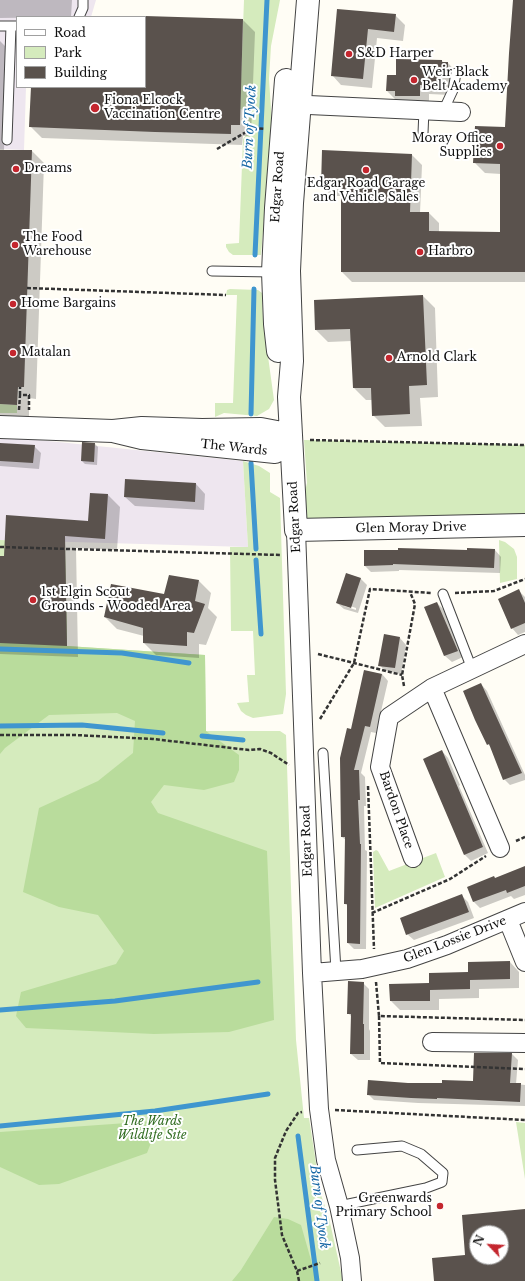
<!DOCTYPE html>
<html>
<head>
<meta charset="utf-8">
<style>
  body { margin:0 }
  #map { position:relative; width:525px; height:1281px; overflow:hidden; background:#fffdf5; font-family:"Libre Baskerville",serif }
  canvas { display:block }
  .legend { position:absolute; left:16px; top:16px; width:130px; height:72px; box-sizing:border-box; background:#fff; border:1px solid #a0a0a0; margin:0; padding:5px 7px; list-style:none; font-size:12px; color:#111 }
  .legend li { display:flex; align-items:center; gap:8px; height:20px }
  .legend b { width:20px; border:1px solid #a0a0a0 }
  .north { position:absolute; left:469px; top:1225px; width:40px; height:40px; box-sizing:border-box; background:#fff; border:1px solid #a0a0a0; border-radius:50%; rotate:295deg; font-size:11px; font-weight:700; line-height:16px; text-align:center; color:#111 }
  .north::after { content:''; display:block; margin:auto; width:14px; height:18px; background:#c4262e; clip-path:polygon(50% 0,100% 100%,50% 72%,0 100%) }
</style>
</head>
<body>
<div id="map">
<canvas width="525" height="1281"></canvas>
<ul class="legend">
<li><b style="height:5px;background:#fff"></b>Road</li>
<li><b style="height:11px;background:#d5ebbd"></b>Park</li>
<li><b style="height:11px;background:#5a524d"></b>Building</li>
</ul>
<div class="north">N</div>
</div>
<script>
const ctx = document.querySelector('canvas').getContext('2d');
ctx.lineJoin = 'round';
function paint(path, color) {
  ctx.fillStyle = color;
  ctx.fill(path, 'evenodd');
}
function toPath(rows) {
  const path = new Path2D();
  for (const r of rows) {
    path.moveTo(r[0], r[1]);
    for (let i = 2; i < r.length; i += 2) path.lineTo(r[i], r[i + 1]);
  }
  return path;
}
function trace(path, color, width, dash) {
  ctx.strokeStyle = color;
  ctx.lineWidth = width;
  ctx.lineCap = dash ? 'butt' : 'round';
  ctx.setLineDash(dash || []);
  ctx.stroke(path);
}
function write(font, color, halo, rows, align = 'center') {
  ctx.font = font + ' "Libre Baskerville",serif';
  ctx.lineWidth = 4;
  ctx.setLineDash([]);
  ctx.textBaseline = 'middle';
  ctx.strokeStyle = halo;
  ctx.fillStyle = color;
  for (const [text, x, y, turn = 0] of rows) {
    ctx.save();
    ctx.translate(x, y);
    ctx.rotate((+turn || 0) * Math.PI / 180);
    ctx.textAlign = isNaN(turn) ? turn : align;
    if (halo) ctx.strokeText(text, 0, 0);
    ctx.fillText(text, 0, 0);
    ctx.restore();
  }
}
const industrial = toPath([
  [0,0,96,0,91,17,17,17,17,87,26,87,24,150,0,149],
  [0,436,243,461,248,547,0,540]
]);
const green = toPath([
  [244,0,280,0,271,46,269,79,272,124,261,255,233,255,229,252,226,247,226,244,239,243,243,139,247,134,248,119,244,119,245,110,240,109],
  [230,289,258,290,262,293,263,320,274,400,269,409,257,416,224,413,215,417,215,403,233,403,237,295,226,295,227,290],
  [0,404,17,405,17,413,0,413],
  [304,440,525,445,525,525,296,530,307,483],
  [243,461,259,466,270,473,270,492,280,498,286,694,283,714,253,718,246,715,241,711,237,703,249,702,247,675,255,675,253,631,231,631,230,547,248,547],
  [0,540,65,543,67,646,205,655,206,731,280,731,286,735,296,1040,304,1118,309,1118,321,1195,329,1218,343,1281,0,1281],
  [499,540,505,542,514,549,517,557,517,579,500,583],
  [376,850,378,851,389,871,436,853,445,877,375,908,373,852],
  [516,1122,525,1123,525,1179]
]);
const forest = toPath([
  [0,556,65,557,67,646,205,655,206,731,239,755,239,770,234,782,204,790,164,785,151,802,158,813,267,851,274,1020,229,1032,154,1034,26,1028,16,1016,21,992,116,964,124,951,98,915,59,907,23,892,39,808,98,781,133,753,135,721,117,713,49,715,5,748,0,754],
  [155,1121,154,1135,147,1153,59,1184,39,1185,0,1167,0,1132],
  [274,1217,288,1219,301,1225,317,1281,232,1281,241,1270]
]);
const shadow = toPath([
  [0,0,72,0,71,17,0,18],
  [514,0,525,0,525,282,352,282,342,272,342,196,332,196,322,186,412,155,422,165,420,213,429,213,439,223,439,233,501,233,501,174,485,173,475,163,506,128],
  [338,10,395,15,405,25,403,41,377,38,372,88,341,85,332,75],
  [145,17,243,20,255,32,251,136,243,136,242,145,42,138,30,126,32,87,145,87],
  [0,41,7,48,4,151,32,151,44,163,36,399,29,398,29,416,0,416],
  [442,61,444,63,448,63,457,73,451,95,429,94,429,105,405,104,401,100,396,100,387,91,397,76],
  [423,296,435,308,438,397,420,398,422,426,385,427,373,415,373,400,366,400,354,388,352,341,328,342,316,330],
  [0,444,34,446,41,453,39,469,0,466],
  [95,444,98,447,97,465,85,464,82,461],
  [196,484,205,494,204,510,135,506,125,497],
  [108,495,120,507,117,550,76,548,78,657,0,654,0,557,5,557,89,522],
  [495,550,501,557,500,573,399,570,399,571,371,572,365,566,468,551],
  [169,576,199,581,211,593,208,608,217,617,206,645,199,644,199,658,156,655,144,643,144,636,117,629,105,617,165,595],
  [360,578,367,585,358,613,344,609,337,603],
  [344,604,356,608,356,610,344,606],
  [519,591,525,597,525,632,518,635,512,628],
  [437,603,443,609,463,657,452,662,445,656,425,608],
  [385,636,400,638,406,645,401,674,386,671,379,665],
  [365,671,382,674,388,681,376,733,371,732,361,773,365,777,366,806,364,806,365,850,367,851,366,949,354,949,348,943,348,906,345,904,346,840,342,837,352,730],
  [481,684,487,691,525,775,525,780,510,785,504,779,491,747,488,744],
  [442,751,448,758,460,785,459,786,488,853,471,861,465,855],
  [525,867,525,895,514,899,511,896,480,908,474,902,468,887,496,879],
  [461,895,468,902,474,918,414,940,407,934],
  [510,962,519,972,519,988,479,989,479,998,439,999,439,1010,400,1010,391,1001,430,984],
  [363,983,369,989,369,1029,370,1031,370,1060,358,1060,351,1054,352,1017,348,1013],
  [512,1054,518,1060,516,1084,525,1085,525,1106,418,1103,374,1100,368,1094,408,1084,474,1082]
]);
const stream = toPath([
  [255,255,267,0],
  [251,414,254,289],
  [251,463,256,549],
  [256,560,261,634],
  [0,649,122,653,189,663],
  [0,726,82,725,163,733],
  [202,736,243,740],
  [0,1010,115,1001,258,982],
  [0,1126,155,1111,268,1094],
  [298,1136,317,1281]
]);
const building = toPath([
  [513,0,525,0,525,272,341,272,341,187,321,186,322,150,412,154,410,212,429,212,429,231,500,232,500,164,473,163,475,126,505,127,509,53],
  [337,9,396,14,394,32,368,29,363,79,331,76],
  [145,16,243,19,240,125,231,125,231,134,155,132,29,127,31,87,145,87],
  [396,59,442,60,442,62,448,62,448,75,442,75,442,86,420,85,420,96,395,96,395,91,386,91,387,75,396,75],
  [0,150,32,150,24,387,18,387,17,405,0,404],
  [423,295,427,385,409,386,410,414,372,416,371,388,353,388,350,329,315,330,314,300],
  [82,442,95,443,94,462,81,461],
  [0,443,35,445,33,463,0,461],
  [125,479,196,483,195,502,124,497],
  [90,493,108,494,105,539,65,536,67,646,0,643,0,556,4,556,6,515,88,521],
  [398,548,467,550,467,548,495,549,494,568,393,564,393,565,364,566,364,550,398,550],
  [346,573,361,578,351,608,336,603],
  [169,575,199,580,195,601,205,604,194,633,187,632,187,646,143,643,143,628,104,617,111,584,164,594],
  [519,589,525,603,525,623,511,629,498,599],
  [437,602,458,651,444,656,424,607],
  [384,634,400,637,395,668,378,666],
  [364,670,382,674,370,727,365,726,354,770,359,770,360,800,358,800,360,844,361,844,360,944,347,943,347,904,344,904,345,837,341,837,340,758,347,728,351,729],
  [481,683,522,773,503,780,489,744,487,745,475,720,463,691],
  [442,750,483,847,464,855,423,759],
  [525,866,525,886,507,893,506,890,473,902,467,887,494,876,495,878],
  [462,894,469,912,406,935,400,918],
  [510,961,510,979,470,980,470,989,430,990,430,1001,390,1001,389,984,429,983,429,973,468,972,468,962],
  [348,981,364,982,363,1024,364,1024,364,1054,350,1054,351,1014,347,1014],
  [474,1053,512,1053,510,1083,521,1083,520,1102,437,1098,437,1099,411,1098,367,1095,368,1080,408,1083,442,1083,442,1080,473,1081],
  [525,1209,525,1281,434,1281,432,1258,465,1255,462,1215],
  [477,1233,501,1233,501,1257,477,1257]
]);
const path = toPath([
  [217,149,253,128,265,129],
  [27,288,226,295],
  [20,395,20,387],
  [19,410,20,395,29,395,29,410],
  [310,440,525,445],
  [0,547,281,555],
  [455,593,494,591,525,579],
  [318,654,402,675],
  [404,686,402,675,415,604,410,592],
  [320,719,354,663,370,589,432,593],
  [0,735,75,735,153,739,249,750,260,749,271,753,289,765],
  [368,786,374,949],
  [516,841,525,837],
  [372,913,450,879,486,856],
  [376,982,379,1016,525,1020],
  [379,1016,380,1063,525,1069],
  [335,1110,525,1120],
  [297,1271,320,1263],
  [299,1281,297,1271,282,1235,275,1180,275,1158,286,1131,298,1113,302,1112]
]);
const service = toPath([
  [79,17,83,8,83,0],
  [0,26,17,26],
  [440,111,446,105,453,90,456,73],
  [423,133,424,110],
  [7,140,11,26],
  [212,271,273,272],
  [443,594,472,669],
  [323,753,336,971],
  [339,1206,426,1188,442,1182,443,1173,421,1154,402,1146,357,1150]
]);
const minor = toPath([
  [287,104,461,112],
  [296,530,312,973,319,1109,326,1160,339,1206,350,1258,352,1281],
  [432,688,500,848],
  [413,858,380,767,389,717,432,688,525,644],
  [508,920,525,962],
  [312,973,362,969,407,959,447,945,525,912],
  [432,1042,525,1043]
]);
const tertiary = toPath([
  [308,0,292,203,289,271,292,361,289,397,296,530,525,525],
  [278,351,275,324,273,272,276,208,286,80],
  [0,427,113,431,142,428,202,430,261,429,282,433,291,442,275,452,142,438,113,431]
]);
const markers = [
  [349,54,4,"#c4262e"],
  [414,80,4,"#c4262e"],
  [95,108,5,"#c4262e"],
  [500,146,4,"#c4262e"],
  [16,169,4,"#c4262e"],
  [366,170,4,"#c4262e"],
  [15,245,4,"#c4262e"],
  [420,252,4,"#c4262e"],
  [13,304,4,"#c4262e"],
  [13,353,4,"#c4262e"],
  [389,358,4,"#c4262e"],
  [33,600,4,"#c4262e"],
  [440,1206,4,"#c4262e"]
];
const poiNames = [
  ["S&D Harper",357,54],
  ["Weir Black",422,73],
  ["Belt Academy",422,87],
  ["Fiona Elcock",104,101],
  ["Vaccination Centre",104,115],
  ["Moray Office",492,139,"right"],
  ["Supplies",492,153,"right"],
  ["Dreams",24,169],
  ["Edgar Road Garage",366,184,"center"],
  ["and Vehicle Sales",366,198,"center"],
  ["The Food",23,238],
  ["Warehouse",23,252],
  ["Harbro",428,252],
  ["Home Bargains",21,304],
  ["Matalan",21,353],
  ["Arnold Clark",397,358],
  ["1st Elgin Scout",41,593],
  ["Grounds - Wooded Area",41,607],
  ["Greenwards",432,1199,"right"],
  ["Primary School",432,1213,"right"]
];
const streetNames = [
  ["Edgar Road",278,187,-86],
  ["The Wards",234,448,6],
  ["Edgar Road",295,517,-93],
  ["Glen Moray Drive",411,528,-1],
  ["Bardon Place",396,810,71],
  ["Edgar Road",307,841,-92],
  ["Glen Lossie Drive",455,940,-21]
];
const parkNames = [
  ["The Wards",152,1122],
  ["Wildlife Site",152,1136]
];
const waterNames = [
  ["Burn of Tyock",250,127,-87],
  ["Burn of Tyock",319,1207,83]
];
paint(industrial, '#eee6ef');
paint(green, '#d5ebbd');
paint(forest, '#b9dc9c');
paint(shadow, '#0003');
trace(stream, '#3f96cf', 5);
paint(building, '#5a524d');
trace(service, '#444', 11);
trace(minor, '#444', 20);
trace(tertiary, '#444', 24);
trace(path, '#333', 2.5, [4, 2]);
trace(service, '#fff', 9);
trace(minor, '#fff', 18);
trace(tertiary, '#fff', 22);
for (const [x, y, r, color] of markers) {
  const dot = new Path2D();
  dot.arc(x, y, r, 0, 2 * Math.PI);
  ctx.fillStyle = color;
  ctx.fill(dot);
  trace(dot, '#fff', 1.5);
}
write('12px', '#111', '#fff', poiNames, 'left');
write('12px', '#111', '#fff', streetNames);
write('italic 12px', '#2f6b1f', '#fff', parkNames);
write('italic 13px', '#1768a6', '#fff', waterNames);
</script>
</body>
</html>
